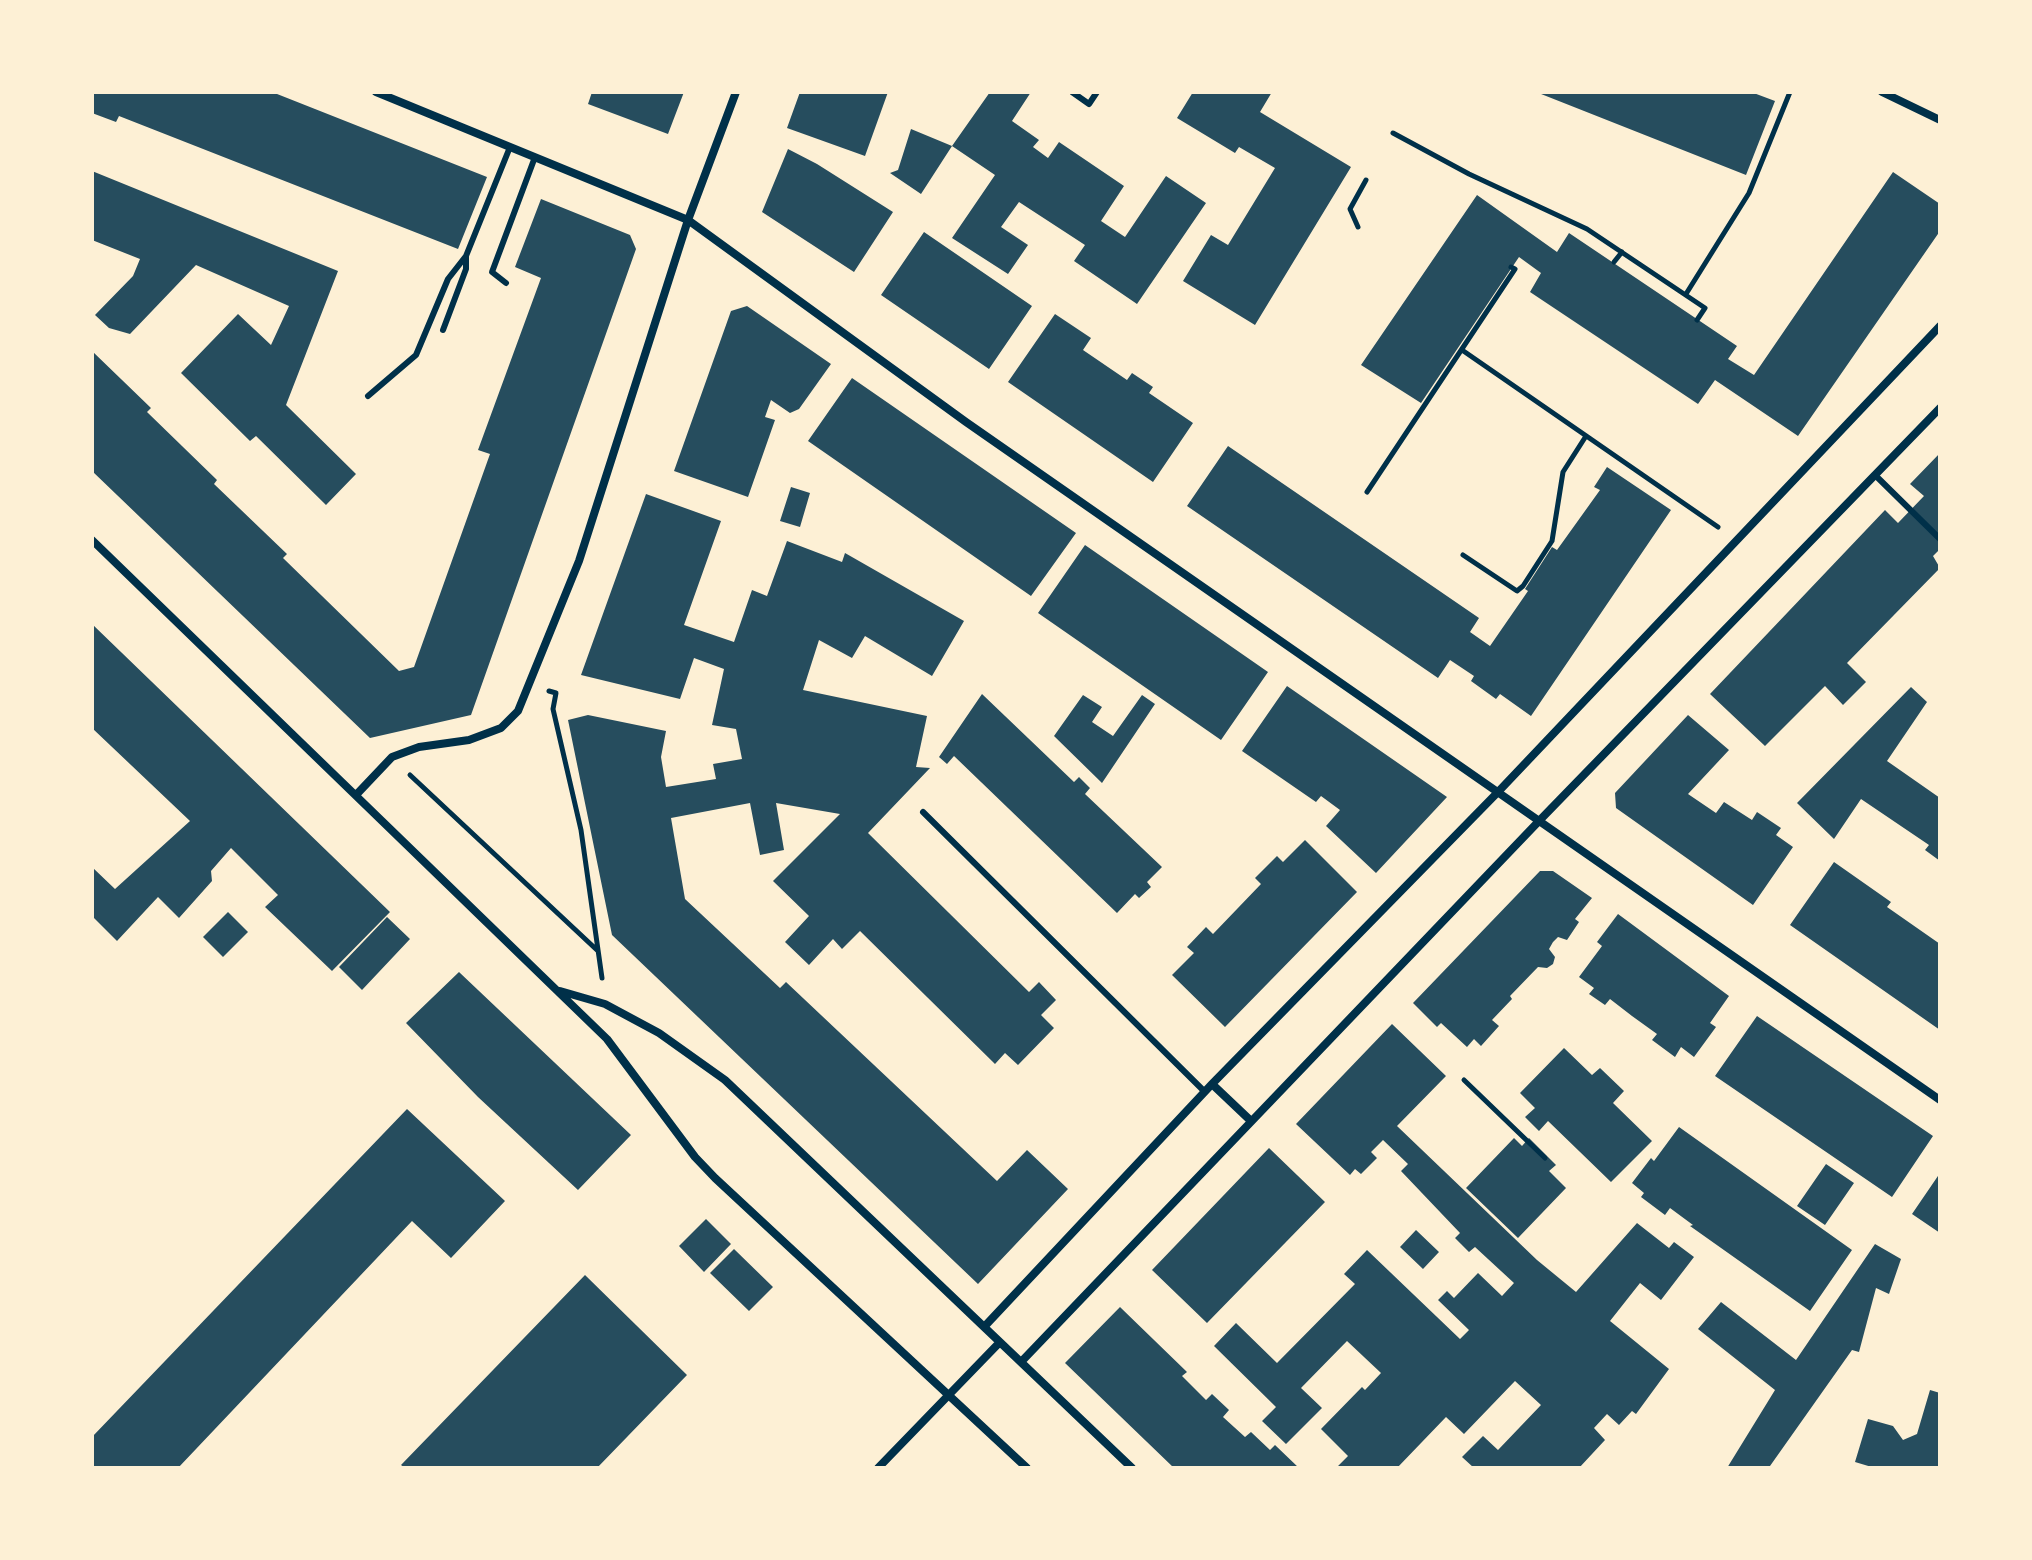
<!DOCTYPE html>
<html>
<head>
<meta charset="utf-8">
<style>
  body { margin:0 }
  #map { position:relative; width:2032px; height:1560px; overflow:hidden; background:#fdf0d5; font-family:"Source Sans 3",sans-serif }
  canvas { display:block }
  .frame { position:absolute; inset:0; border:94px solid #fdf0d5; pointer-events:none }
</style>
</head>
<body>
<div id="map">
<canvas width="2032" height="1560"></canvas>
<div class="frame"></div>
</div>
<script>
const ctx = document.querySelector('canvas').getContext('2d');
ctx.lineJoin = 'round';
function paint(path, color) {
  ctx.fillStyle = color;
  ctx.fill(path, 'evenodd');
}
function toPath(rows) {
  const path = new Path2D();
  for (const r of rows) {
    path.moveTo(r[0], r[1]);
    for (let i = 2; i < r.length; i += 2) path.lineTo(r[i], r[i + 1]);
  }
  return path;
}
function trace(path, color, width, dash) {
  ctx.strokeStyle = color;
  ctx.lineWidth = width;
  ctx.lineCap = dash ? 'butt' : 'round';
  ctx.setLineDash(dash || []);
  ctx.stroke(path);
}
const building = toPath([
  [92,92,272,92,487,177,458,249,119,116,116,122,92,113],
  [592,92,684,92,668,134,588,104],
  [800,92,888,92,865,156,787,128],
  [990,92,1031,92,1012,121,1039,140,1033,147,1048,158,1059,142,1124,186,1101,221,1125,237,1166,176,1206,203,1137,304,1074,261,1085,245,1019,202,1001,227,1028,245,1008,274,952,238,995,175,952,146],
  [1193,92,1272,92,1260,112,1351,167,1255,325,1183,281,1211,235,1228,245,1275,168,1239,147,1235,153,1177,118],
  [1536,92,1751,92,1775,101,1746,175],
  [911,129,952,146,921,194,890,173,898,170],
  [788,149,817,164,893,212,854,272,762,212],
  [92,171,338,271,286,405,356,474,326,505,256,436,250,441,181,373,238,314,271,345,289,306,196,265,130,334,109,328,95,315,133,276,140,259,92,240],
  [1893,172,1940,204,1940,231,1798,436,1715,380,1698,404,1530,292,1541,273,1519,257,1421,403,1361,365,1477,195,1557,252,1569,233,1737,346,1728,359,1754,375],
  [541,199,630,235,636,249,471,715,370,738,92,471,92,351,151,408,147,412,217,480,214,484,287,554,283,558,399,671,414,667,490,454,478,450,541,278,515,267],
  [924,232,1032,306,989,369,881,295],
  [747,306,831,364,799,409,790,413,771,400,765,417,775,420,748,497,674,471,731,311],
  [1055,314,1091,338,1083,350,1127,380,1132,373,1153,387,1149,393,1193,423,1153,482,1008,382],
  [852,378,1076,533,1031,596,808,441],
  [1228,446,1479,618,1470,632,1490,646,1528,591,1525,589,1552,547,1557,550,1600,490,1594,487,1607,467,1671,510,1531,716,1500,694,1496,699,1471,681,1474,676,1450,660,1438,678,1187,506],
  [1940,453,1940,549,1933,556,1940,568,1847,663,1866,682,1843,705,1825,686,1765,746,1710,694,1885,510,1898,523,1924,496,1910,484],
  [791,487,810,493,800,527,780,521],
  [646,494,721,521,684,625,734,642,752,590,767,596,787,541,842,562,845,553,964,621,932,676,865,636,852,658,819,640,803,690,927,716,916,767,930,768,868,833,1029,992,1039,982,1056,1000,1041,1015,1054,1028,1018,1065,1005,1053,995,1064,860,931,842,949,833,939,809,965,785,942,809,916,773,881,840,814,776,803,784,850,760,855,750,803,671,818,685,899,780,988,786,982,997,1181,1027,1150,1068,1189,978,1284,612,935,568,720,588,715,666,731,661,757,666,787,716,779,713,764,742,759,736,729,712,725,724,669,694,658,680,699,581,675],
  [1085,545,1268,672,1221,740,1038,613],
  [92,624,390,912,332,971,265,907,278,895,231,848,211,871,212,881,179,918,158,897,117,941,92,916,92,867,115,889,190,821,92,728],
  [1287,686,1447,797,1376,873,1326,826,1340,810,1321,796,1316,802,1242,751],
  [1911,687,1927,702,1887,761,1940,798,1940,861,1925,850,1929,845,1861,799,1834,839,1797,803],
  [982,694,1074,782,1079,777,1090,788,1085,794,1162,867,1147,882,1151,887,1139,898,1135,894,1117,913,954,756,947,764,939,757],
  [1083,695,1102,707,1092,722,1113,736,1142,695,1155,704,1102,783,1054,736],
  [1688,715,1729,750,1688,794,1716,813,1724,802,1752,820,1757,812,1781,828,1776,835,1793,847,1753,905,1616,808,1615,793],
  [1305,840,1357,892,1225,1027,1172,975,1194,953,1187,947,1206,927,1213,934,1261,884,1255,878,1277,856,1283,862],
  [1834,862,1891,902,1887,907,1940,944,1940,1030,1790,925],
  [1540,871,1553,871,1592,898,1575,919,1579,922,1567,940,1558,937,1553,942,1549,949,1555,957,1553,964,1547,968,1538,967,1510,996,1512,999,1492,1020,1499,1026,1481,1046,1474,1039,1467,1047,1441,1023,1437,1027,1413,1003],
  [228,912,248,932,223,957,203,937],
  [1618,914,1729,996,1710,1023,1716,1027,1694,1057,1681,1047,1675,1057,1652,1040,1657,1034,1632,1016,1610,999,1605,1005,1589,994,1594,988,1579,977,1602,946,1597,942],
  [387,917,410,939,362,990,339,967],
  [459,972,631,1135,578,1190,478,1097,406,1023],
  [1757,1016,1933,1136,1892,1197,1715,1076],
  [1392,1024,1446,1076,1397,1126,1537,1260,1576,1292,1637,1223,1669,1248,1674,1242,1694,1257,1661,1300,1640,1283,1610,1321,1669,1369,1636,1414,1632,1411,1619,1425,1607,1414,1594,1428,1605,1440,1579,1468,1474,1468,1462,1457,1483,1436,1498,1450,1541,1405,1515,1381,1464,1434,1446,1417,1397,1468,1336,1468,1348,1456,1321,1429,1362,1387,1365,1390,1381,1373,1347,1341,1301,1388,1322,1408,1286,1444,1262,1421,1276,1407,1214,1346,1236,1323,1277,1363,1355,1284,1344,1274,1367,1250,1460,1339,1469,1330,1438,1300,1447,1291,1454,1298,1478,1273,1502,1296,1514,1283,1475,1247,1469,1252,1455,1238,1460,1233,1401,1171,1408,1164,1383,1140,1371,1152,1377,1158,1361,1174,1355,1169,1350,1175,1296,1124],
  [1564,1048,1592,1075,1600,1068,1624,1091,1613,1103,1652,1141,1611,1182,1548,1121,1539,1131,1525,1117,1535,1108,1520,1093],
  [407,1109,505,1201,451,1258,412,1221,178,1468,92,1468,92,1437],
  [1679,1127,1852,1250,1810,1311,1690,1226,1693,1225,1670,1208,1665,1215,1641,1197,1644,1193,1632,1183,1651,1158,1654,1161],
  [1514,1138,1522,1146,1529,1138,1556,1165,1549,1171,1566,1188,1518,1238,1466,1188],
  [1269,1148,1325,1202,1207,1323,1152,1270],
  [1826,1164,1854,1183,1825,1225,1797,1206],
  [1940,1173,1940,1233,1912,1214],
  [706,1219,731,1244,704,1272,679,1246],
  [1416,1230,1439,1252,1423,1269,1400,1247],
  [1875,1244,1901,1259,1889,1294,1876,1288,1859,1352,1852,1350,1770,1466,1772,1468,1727,1468,1775,1390,1698,1329,1721,1302,1796,1360],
  [734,1249,773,1287,749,1311,710,1273],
  [585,1275,687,1375,597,1468,405,1468,401,1465],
  [1120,1307,1187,1372,1182,1376,1206,1400,1212,1394,1229,1410,1223,1417,1245,1437,1251,1432,1270,1450,1275,1445,1299,1468,1174,1468,1065,1363],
  [1930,1390,1940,1393,1940,1468,1875,1468,1855,1462,1868,1419,1893,1426,1903,1440,1917,1434]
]);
const path = toPath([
  [1393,133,1469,174,1587,229,1705,308,1697,320],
  [1358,227,1350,209,1366,180],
  [1614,262,1622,252],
  [1686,294,1749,193,1790,92],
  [1462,350,1718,527],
  [1367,492,1515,269,1511,267],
  [1463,555,1517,591,1523,586,1552,541,1563,472,1586,436],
  [549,691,556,693,553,709,581,830,602,978],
  [410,775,598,951],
  [1464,1080,1545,1158]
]);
const service = toPath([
  [1072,92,1089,104,1097,92],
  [506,283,492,272,535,157],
  [443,330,466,269,466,256,510,147],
  [368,396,416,355,448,279,466,256],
  [1875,475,1940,539],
  [923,812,1205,1092]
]);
const minor = toPath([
  [376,92,688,220,966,422,1940,1100],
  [1882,92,1940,120],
  [92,540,607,1039,695,1157,715,1178,1027,1468],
  [356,795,392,757,419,747,469,740,501,728,518,711,579,561,688,220,736,92],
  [560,991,605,1004,659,1033,725,1080,1132,1468],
  [1212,1084,1251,1121],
  [984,1327,1212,1084,1498,792,1940,326],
  [1021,1362,1539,821,1940,408],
  [878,1468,1000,1342]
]);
paint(building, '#264d5e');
trace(path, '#003049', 5);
trace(service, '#003049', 6);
trace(minor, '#003049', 8);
</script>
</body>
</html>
